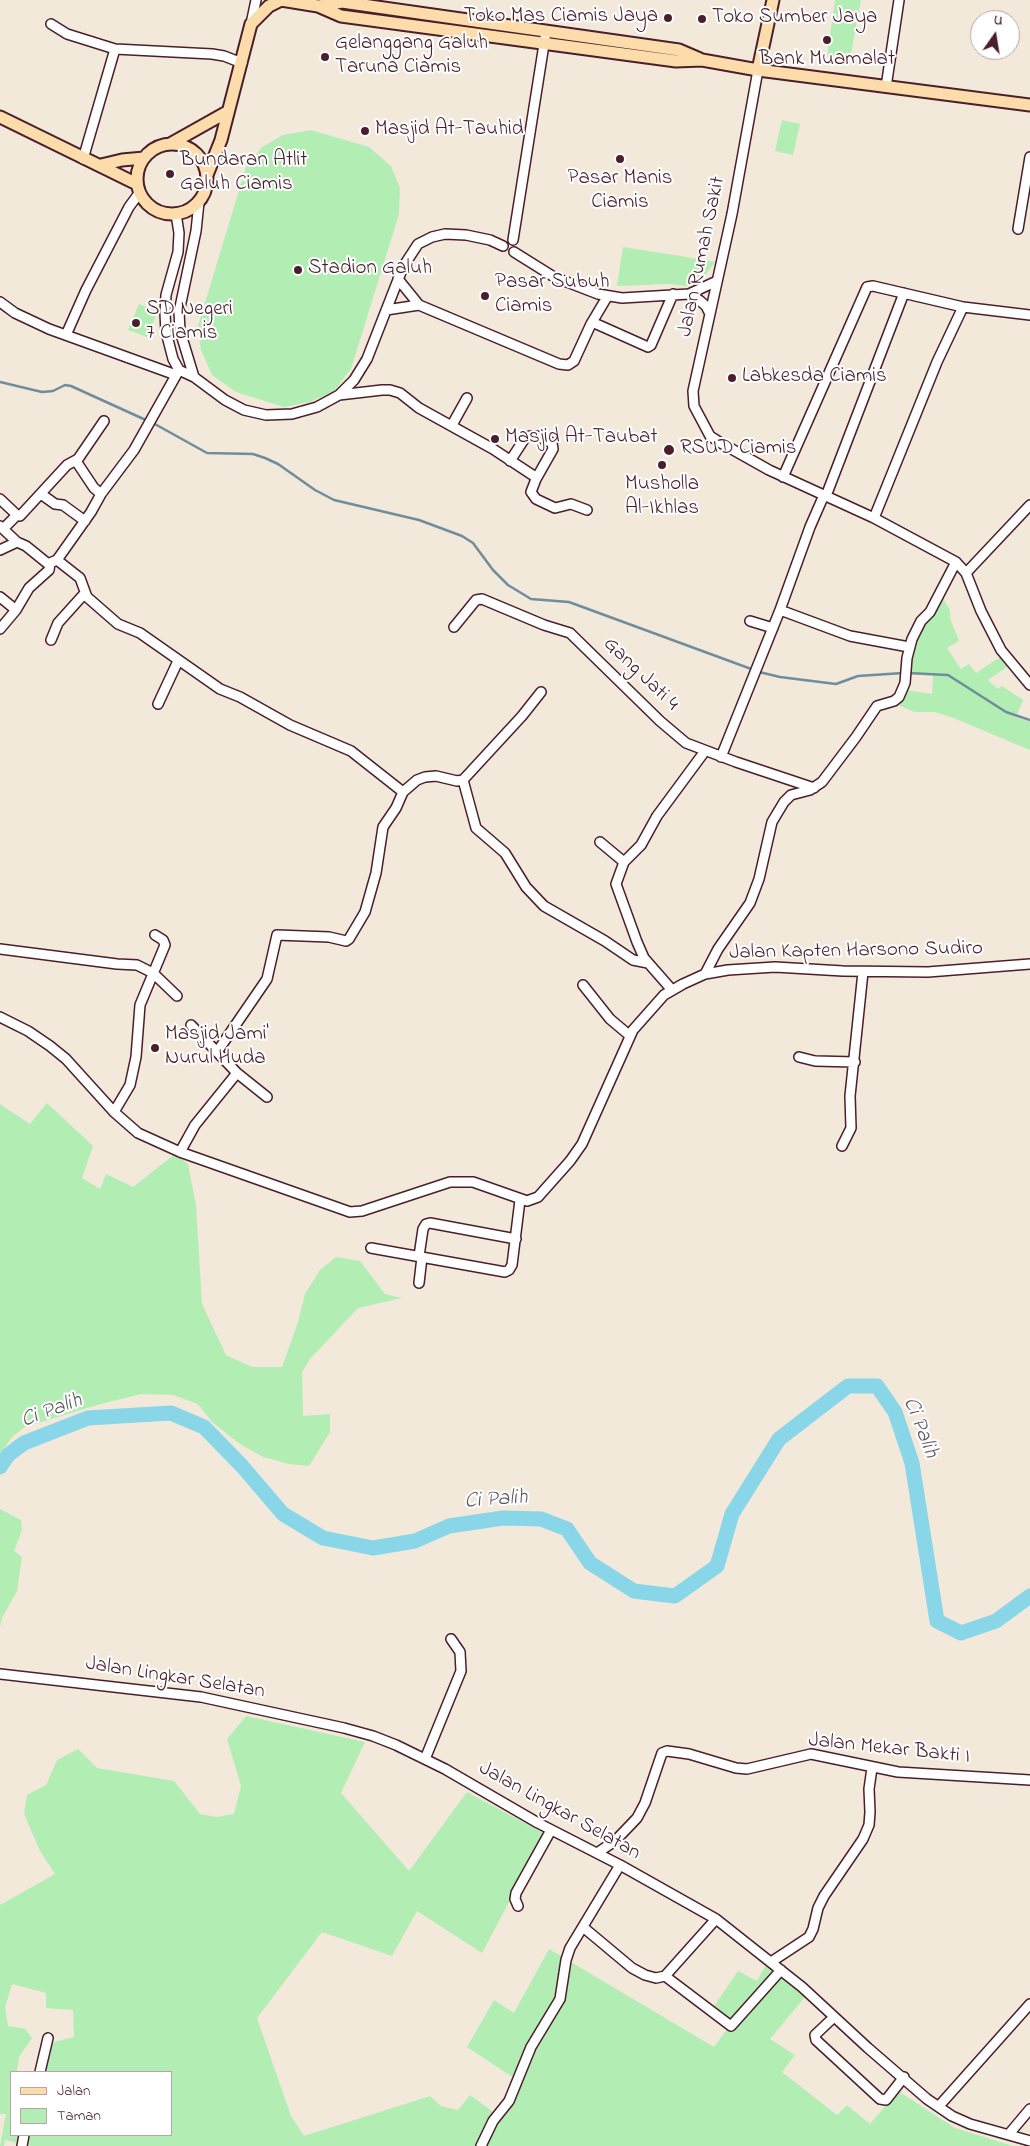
<!DOCTYPE html>
<html>
<head>
<meta charset="utf-8">
<style>
  body { margin:0 }
  #map { position:relative; width:1030px; height:2146px; overflow:hidden; background:#f2e9db; font-family:"Indie Flower",sans-serif }
  canvas { display:block }
  .legend { position:absolute; left:10px; top:2071px; width:162px; height:65px; box-sizing:border-box; background:#fff; border:1px solid #b7a5aa; margin:0; padding:6px 9px; list-style:none; font-size:15px; color:#4a1f2b }
  .legend li { display:flex; align-items:center; gap:10px; height:25px }
  .legend b { width:25px; border:1px solid #b7a5aa }
  .north { position:absolute; left:970px; top:10px; width:50px; height:50px; box-sizing:border-box; background:#fff; border:1px solid #b7a5aa; border-radius:50%; rotate:13deg; font-size:14px; font-weight:700; line-height:20px; text-align:center; color:#4a1f2b }
  .north::after { content:''; display:block; margin:auto; width:18px; height:22px; background:#4a1f2b; clip-path:polygon(50% 0,100% 100%,50% 72%,0 100%) }
</style>
</head>
<body>
<div id="map">
<canvas width="1030" height="2146"></canvas>
<ul class="legend">
<li><b style="height:6px;background:#fcdcab"></b>Jalan</li>
<li><b style="height:14px;background:#b2eeb4"></b>Taman</li>
</ul>
<div class="north">U</div>
</div>
<script>
const ctx = document.querySelector('canvas').getContext('2d');
ctx.lineJoin = 'round';
function paint(path, color) {
  ctx.fillStyle = color;
  ctx.fill(path, 'evenodd');
}
function toPath(rows) {
  const path = new Path2D();
  for (const r of rows) {
    if (r.length === 3) {
      path.moveTo(r[0] + r[2], r[1]);
      path.arc(r[0], r[1], r[2], 0, 2 * Math.PI);
      continue;
    }
    path.moveTo(r[0], r[1]);
    for (let i = 2; i < r.length; i += 2) path.lineTo(r[i], r[i + 1]);
  }
  return path;
}
function trace(path, color, width, dash) {
  ctx.strokeStyle = color;
  ctx.lineWidth = width;
  ctx.lineCap = dash ? 'butt' : 'round';
  ctx.setLineDash(dash || []);
  ctx.stroke(path);
}
function write(font, color, halo, rows, align = 'center') {
  ctx.font = font + ' "Indie Flower",sans-serif';
  ctx.lineWidth = 4;
  ctx.setLineDash([]);
  ctx.textBaseline = 'middle';
  ctx.strokeStyle = halo;
  ctx.fillStyle = color;
  for (const [text, x, y, turn = 0] of rows) {
    ctx.save();
    ctx.translate(x, y);
    ctx.rotate((+turn || 0) * Math.PI / 180);
    ctx.textAlign = isNaN(turn) ? turn : align;
    if (halo) ctx.strokeText(text, 0, 0);
    ctx.fillText(text, 0, 0);
    ctx.restore();
  }
}
const green = toPath([
  [835,0,861,0,850,58,827,57],
  [782,120,800,124,793,155,775,151],
  [311,130,369,147,391,166,400,188,399,214,351,369,334,391,310,402,284,407,236,392,212,375,201,350,198,326,246,167,262,147,283,135],
  [623,247,681,256,715,262,701,281,693,287,670,284,617,286],
  [139,304,158,311,147,337,128,330],
  [941,595,950,610,950,618,959,641,947,648,961,669,969,664,976,673,1000,657,1007,667,988,680,998,689,1002,686,1023,700,1016,717,1030,722,1030,750,956,719,935,712,915,712,895,704,906,690,932,694,933,676,908,674,917,634],
  [47,1103,93,1146,82,1178,100,1189,106,1174,133,1187,175,1154,188,1164,196,1205,202,1304,226,1355,252,1367,282,1367,298,1322,305,1294,320,1270,336,1257,360,1261,385,1294,402,1298,358,1308,310,1359,302,1372,303,1416,330,1414,330,1432,309,1466,289,1464,263,1457,240,1444,212,1422,198,1404,173,1395,141,1394,97,1405,25,1427,13,1436,0,1454,0,1104,30,1124],
  [0,1509,21,1520,22,1530,14,1551,22,1557,17,1591,2,1618,0,1627],
  [246,1716,365,1742,341,1793,409,1871,467,1792,545,1834,482,1953,417,1911,392,1956,322,1932,257,2018,291,2116,304,2136,430,2096,441,2106,458,2110,470,2095,496,2114,506,2100,514,2078,467,2047,494,2000,514,2013,549,1949,714,2047,730,2025,710,2012,738,1971,757,1981,766,1965,805,1997,770,2039,795,2055,782,2072,837,2115,847,2105,870,2124,898,2091,955,2128,1013,2146,32,2146,5,2140,4,2146,0,2146,6,2114,0,2114,0,1905,55,1874,40,1851,24,1814,27,1795,46,1785,57,1760,78,1749,97,1768,174,1781,200,1814,216,1817,234,1814,241,1786,227,1739],
  [12,1984,46,1993,46,2008,73,2010,74,2037,54,2042,37,2063,47,2067,46,2072,171,2072,171,2135,11,2135,11,2072,17,2072,19,2057,32,2038,25,2029,8,2026,5,2007]
]);
const stream = toPath([
  [0,382,42,392,53,391,65,385,71,386,148,421],
  [153,423,207,453,253,454,265,458,278,464,315,490,334,500,419,520,462,536,473,543,493,570,508,585,531,599,569,602,754,670],
  [759,672,780,677,836,684,858,676,903,673],
  [908,673,948,675,1006,712,1030,720]
]);
const river = toPath([
  [0,1467,8,1455,24,1443,88,1418,171,1413,204,1427,242,1466,283,1514,323,1538,373,1548,415,1541,449,1526,503,1518,541,1519,567,1529,590,1563,634,1591,675,1596,717,1566,732,1514,779,1439,848,1386,877,1386,895,1412,912,1463,937,1621,961,1633,996,1621,1030,1596]
]);
const minor = toPath([
  [51,24,67,34,115,49,212,54,224,56,242,63],
  [251,24,256,0],
  [758,70,732,214,693,391,694,406,710,436,721,443,769,470,874,518,956,562,966,573,981,611,1001,650,1030,685],
  [886,87,899,0],
  [83,159,115,49],
  [176,214,179,233,178,252,166,295,165,313,166,332,173,359,179,370,194,377,225,400,244,410,266,415,292,414,317,407,339,395,354,380,367,359,403,267,418,244,432,237,445,234,466,235,490,240,503,246],
  [1018,229,1030,157],
  [513,240,545,38],
  [514,252,554,277,598,294,622,298,689,294,699,300,706,306,710,314],
  [398,279,419,305],
  [689,294,717,281],
  [0,302,15,313,49,329,176,375],
  [386,310,419,305,559,364,568,365,574,361,591,324,607,297],
  [592,322,648,347,651,345,673,294],
  [66,335,86,290,129,207,140,192],
  [194,377,180,331,179,312,196,231,199,202],
  [339,395,382,390,390,390,400,393,419,408,493,449,534,476,536,479,531,492,536,499,555,508,571,504,587,510],
  [452,425,467,398],
  [76,461,94,488,101,494],
  [510,461,525,438,530,436,537,436,550,442,552,443,553,449,536,479],
  [783,477,867,287,873,286,963,307,1030,315],
  [41,494,55,504,63,505,85,521],
  [824,495,810,527,780,610,850,636,909,647],
  [826,496,904,293],
  [0,499,17,515,20,516,67,465,78,459,104,421],
  [874,518,937,362,963,307],
  [0,526,17,542],
  [3,529,17,515],
  [0,550,17,542,26,546,47,563,50,563,57,560,91,512,101,494,134,450,179,370],
  [57,560,80,578,87,597,118,624,140,633,220,689,240,697,290,725,351,751,403,792],
  [966,573,1030,505],
  [0,597,16,610],
  [750,621,773,628],
  [454,627,476,600,482,599,544,625,570,633,660,721,686,743,736,762,814,788],
  [0,629,16,610,29,588,49,570,50,563],
  [51,640,58,623,85,593],
  [158,704,178,661],
  [721,757,780,610],
  [463,780,476,828,505,853,526,887,544,906,605,941,633,960,648,963],
  [600,842,624,862,616,884,637,942,644,958,672,990],
  [624,862,641,845,657,816,705,751],
  [0,949,117,964,137,965,153,973,177,996],
  [705,974,718,949,750,903,759,879,772,822,784,802,791,795,810,790,822,782,856,737,877,706,894,701,899,697,905,683,907,658,912,639,921,621,930,612,956,562],
  [583,985,610,1019,629,1035],
  [0,1017,28,1031,50,1046,66,1059,114,1112,138,1133,180,1152,350,1212,362,1211,450,1182,473,1182,527,1201,538,1197,570,1161,582,1144,633,1030,664,995,683,984,705,974,728,970,775,967,843,971,928,972,1030,964],
  [191,1025,217,1052],
  [799,1057,815,1061,855,1062],
  [237,1073,267,1097],
  [114,1112,130,1085,136,1057,140,1005,165,945,163,940,155,935],
  [842,1146,851,1128,850,1096,863,972],
  [180,1152,195,1125,237,1073,217,1052,267,979,277,935,329,937,346,941,349,939,365,912,376,873,383,827,396,808,403,792,417,780,425,777,436,776,457,781,463,780,522,716,541,692],
  [371,1248,505,1272,509,1270,512,1265,520,1200],
  [419,1256,423,1229,426,1224,430,1223,516,1239],
  [419,1283,422,1257],
  [0,1674,201,1697,344,1728,373,1736,396,1745,445,1769,538,1823,620,1865,716,1919,802,1987,868,2048,927,2099,952,2116,970,2124,1030,2141],
  [425,1759,461,1671,460,1652,451,1639],
  [597,1853,615,1841,637,1818,645,1803,662,1753,667,1751,689,1754,736,1768,747,1769,811,1754,898,1772,1030,1780],
  [518,1906,515,1899,516,1893,551,1830],
  [716,1919,665,1976,731,2026,781,1970],
  [583,1927,632,1968,645,1975,656,1978,665,1976],
  [771,1962,809,1937,813,1929,818,1908,824,1896,863,1839,869,1825,870,1812,869,1789,872,1768],
  [834,2017,815,2035,816,2040,880,2099,886,2100,904,2077],
  [40,2072,48,2038],
  [939,2106,1030,2004],
  [1009,2134,1030,2109],
  [22,2146,24,2135],
  [481,2146,493,2121,509,2101,531,2047,560,1999,566,1960,570,1948,620,1865]
]);
const major = toPath([
  [319,6,342,2,489,23,679,50,700,59],
  [758,70,773,0],
  [0,117,137,184],
  [170,144,227,112],
  [172,179,35],
  [101,165,122,160,144,158],
  [207,175,221,140,251,24,269,6,281,0,318,6,341,16,676,61,702,60,758,70,1030,105]
]);
const markers = [
  [668,18,5,"#4a1f2b"],
  [702,19,5,"#4a1f2b"],
  [827,40,5,"#4a1f2b"],
  [325,57,5,"#4a1f2b"],
  [365,131,5,"#4a1f2b"],
  [620,159,5,"#4a1f2b"],
  [170,174,5,"#4a1f2b"],
  [298,270,5,"#4a1f2b"],
  [485,296,5,"#4a1f2b"],
  [136,323,5,"#4a1f2b"],
  [732,378,5,"#4a1f2b"],
  [495,439,5,"#4a1f2b"],
  [669,450,6,"#4a1f2b"],
  [662,465,5,"#4a1f2b"],
  [155,1048,5,"#4a1f2b"]
];
const poiNames = [
  ["Toko Mas Ciamis Jaya",658,18,"right"],
  ["Toko Sumber Jaya",712,19],
  ["Gelanggang Galuh",335,45],
  ["Taruna Ciamis",335,69],
  ["Bank Muamalat",827,61,"center"],
  ["Masjid At-Tauhid",375,131],
  ["Bundaran Atlit",180,162],
  ["Galuh Ciamis",180,186],
  ["Pasar Manis",620,180,"center"],
  ["Ciamis",620,204,"center"],
  ["Stadion Galuh",308,270],
  ["Pasar Subuh",495,284],
  ["Ciamis",495,308],
  ["SD Negeri",146,311],
  ["7 Ciamis",146,335],
  ["Labkesda Ciamis",742,378],
  ["Masjid At-Taubat",505,439],
  ["RSUD Ciamis",680,450],
  ["Musholla",662,486,"center"],
  ["Al-Ikhlas",662,510,"center"],
  ["Masjid Jami'",165,1036],
  ["Nurul Huda",165,1060]
];
const streetNames = [
  ["Jalan Rumah Sakit",703,257,-78],
  ["Gang Jati 4",640,675,44],
  ["Jalan Kapten Harsono Sudiro",856,952,-1],
  ["Jalan Lingkar Selatan",175,1679,9],
  ["Jalan Mekar Bakti I",889,1750,6],
  ["Jalan Lingkar Selatan",559,1812,29]
];
const waterNames = [
  ["Ci Palih",52,1412,-20],
  ["Ci Palih",919,1428,69],
  ["Ci Palih",496,1501,-4]
];
paint(green, '#b2eeb4');
trace(stream, '#6f8d9c', 2.5);
trace(river, '#88d6e7', 15);
trace(minor, '#4a1f2b', 12);
trace(major, '#4a1f2b', 15);
trace(minor, '#fff', 9);
trace(major, '#fcdcab', 11);
for (const [x, y, r, color] of markers) {
  const dot = new Path2D();
  dot.arc(x, y, r, 0, 2 * Math.PI);
  ctx.fillStyle = color;
  ctx.fill(dot);
  trace(dot, '#fff', 2);
}
write('21px', '#4a1f2b', '#fff', poiNames, 'left');
write('21px', '#4a1f2b', '#fff', streetNames);
write('italic 22px', '#5d5663', '#fff', waterNames);
</script>
</body>
</html>
